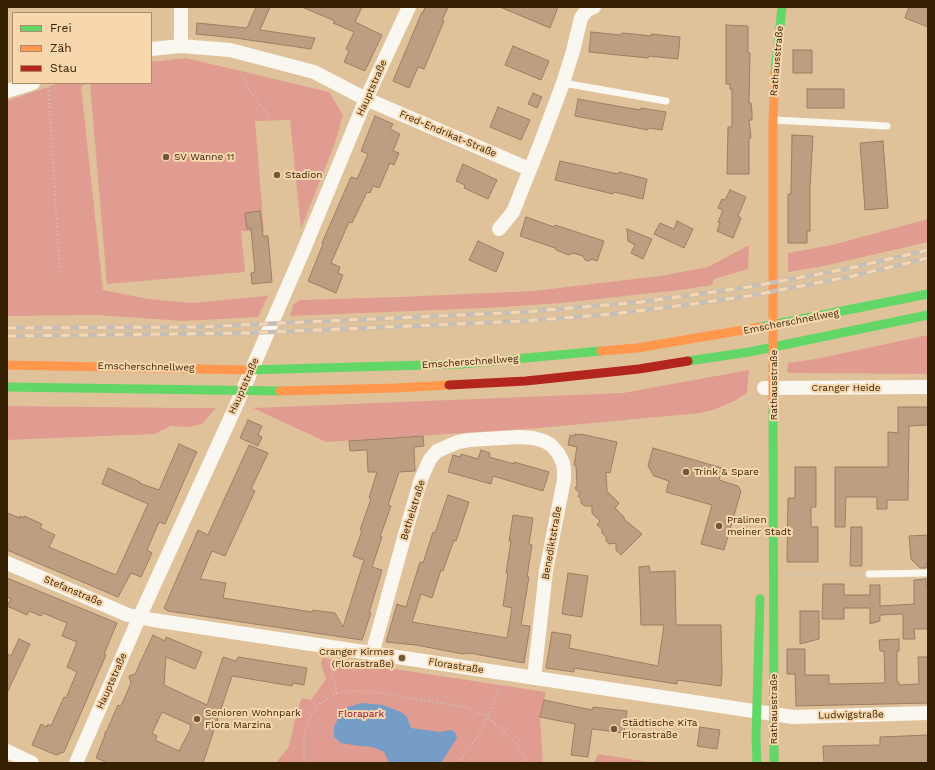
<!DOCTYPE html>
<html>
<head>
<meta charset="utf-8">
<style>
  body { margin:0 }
  #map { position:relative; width:935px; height:770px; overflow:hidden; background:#e0c29a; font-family:"Work Sans",sans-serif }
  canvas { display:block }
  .frame { position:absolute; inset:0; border:8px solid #341f00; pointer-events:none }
  .legend { position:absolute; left:12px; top:12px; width:140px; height:72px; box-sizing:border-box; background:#f9d7ae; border:1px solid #aa8d68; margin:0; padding:5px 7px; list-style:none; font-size:12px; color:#341f00 }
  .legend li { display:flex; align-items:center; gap:8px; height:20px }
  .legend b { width:20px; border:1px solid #aa8d68 }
</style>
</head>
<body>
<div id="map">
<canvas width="935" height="770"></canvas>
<div class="frame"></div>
<ul class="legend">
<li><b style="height:5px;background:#63d668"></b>Frei</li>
<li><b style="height:5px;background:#ff974d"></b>Zäh</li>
<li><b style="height:5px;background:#b3261e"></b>Stau</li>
</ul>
</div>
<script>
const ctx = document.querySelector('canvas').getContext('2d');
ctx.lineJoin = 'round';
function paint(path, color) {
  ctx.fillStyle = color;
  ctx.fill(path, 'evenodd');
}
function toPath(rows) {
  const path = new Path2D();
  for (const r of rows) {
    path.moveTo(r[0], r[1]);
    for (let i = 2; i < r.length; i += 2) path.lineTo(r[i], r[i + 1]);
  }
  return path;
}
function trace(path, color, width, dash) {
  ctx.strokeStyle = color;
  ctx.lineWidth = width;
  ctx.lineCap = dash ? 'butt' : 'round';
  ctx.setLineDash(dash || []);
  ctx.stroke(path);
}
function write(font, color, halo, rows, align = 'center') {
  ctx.font = font + ' "Work Sans",sans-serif';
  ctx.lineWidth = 4;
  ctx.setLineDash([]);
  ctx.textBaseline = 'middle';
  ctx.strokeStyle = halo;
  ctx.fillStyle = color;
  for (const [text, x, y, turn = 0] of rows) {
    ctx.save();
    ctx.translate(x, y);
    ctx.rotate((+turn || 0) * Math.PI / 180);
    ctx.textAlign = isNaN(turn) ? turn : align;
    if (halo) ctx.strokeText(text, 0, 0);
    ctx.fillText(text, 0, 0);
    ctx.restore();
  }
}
const green = toPath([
  [186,58,329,92,343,115,336,140,301,229,290,120,255,121,264,231,241,231,245,272,107,284,90,83,81,86,103,290,148,299,192,303,266,296,267,294,268,296,258,317,183,321,97,315,7,316,7,101,59,83,151,83,151,62],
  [928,219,928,242,824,266,788,272,788,253,832,245],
  [749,245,748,269,714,279,712,285,680,290,562,303,485,308,290,316,293,305,300,300,399,297,533,291,660,276,708,267],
  [928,335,928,374,790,373,787,371,788,363,816,359],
  [749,370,747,393,734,401,716,409,701,413,539,428,326,442,253,408,623,393],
  [7,406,186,408,216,408,202,424,188,427,171,426,155,434,7,440],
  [322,658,546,692,540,717,543,763,276,763,289,746,297,711,302,698,311,700,326,679,321,664],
  [598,754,655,763,594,763]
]);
const water = toPath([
  [362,703,383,705,401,712,407,717,411,728,440,732,450,730,455,732,457,738,441,763,389,763,384,752,380,750,372,747,359,746,341,743,334,737,334,727,340,714,348,707]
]);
const building = toPath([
  [256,7,270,7,260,30,315,38,311,49,235,38,196,34,197,23,247,28,256,7],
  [302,7,362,7,355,22,382,35,365,71,344,62,349,51,346,49,354,32,333,23,335,21,302,7],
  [425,7,448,7,442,21,444,21,424,69,418,67,409,88,393,81,422,12,423,13,425,7],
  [500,7,558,7,550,28,500,7],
  [909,7,928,7,928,27,905,18,909,7],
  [726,25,748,26,748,53,750,53,749,103,751,103,752,112,752,120,749,120,751,138,749,138,749,174,727,174,728,127,732,127,732,89,730,89,730,84,726,84,726,25],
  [591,32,621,35,622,33,634,34,651,36,651,34,680,37,678,59,649,56,648,58,589,52,591,32],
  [513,46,549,61,541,80,505,65,513,46],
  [793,50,812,50,812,73,793,73,793,50],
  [807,89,844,89,844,108,807,108,807,89],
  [533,93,542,97,537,108,528,104,533,93],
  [578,99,622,107,641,110,641,108,666,112,662,130,648,128,648,130,575,116,578,99],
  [498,107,530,120,521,140,490,127,498,107],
  [375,116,393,124,390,129,400,134,393,151,399,153,394,165,390,163,379,188,373,186,370,193,367,192,352,223,349,222,331,263,340,267,338,273,343,275,336,293,308,281,323,244,322,243,351,177,357,179,368,154,361,151,375,116],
  [792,135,813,136,810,186,810,231,807,231,807,243,788,243,788,194,791,194,792,135],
  [883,141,888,208,865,210,860,143,883,141],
  [560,161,618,174,619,172,647,179,643,199,614,192,613,194,555,180,560,161],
  [463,164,497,180,488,199,464,188,465,185,456,181,463,164],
  [730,190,746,197,738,216,741,218,733,238,717,231,720,223,718,222,723,210,718,208,722,199,725,200,730,190],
  [260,211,263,236,268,236,272,282,252,284,251,273,255,272,251,228,247,229,245,213,260,211],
  [526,217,554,227,555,225,604,241,597,261,592,259,589,261,585,260,583,256,573,253,569,255,556,250,555,248,520,236,526,217],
  [677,221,693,229,684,248,654,234,660,223,674,229,677,221],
  [627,229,652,239,643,259,631,253,635,245,628,241,627,229],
  [478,241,504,253,496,272,469,260,478,241],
  [898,407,928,407,928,425,909,426,908,500,887,500,887,509,877,509,877,497,846,497,845,527,835,527,835,467,888,467,888,432,898,433,898,407],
  [248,420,262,426,258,435,262,437,258,446,240,438,248,420],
  [575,434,581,435,581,434,617,442,610,473,606,472,607,491,619,503,615,508,624,517,624,519,642,534,621,555,616,550,616,543,609,544,606,541,606,537,602,533,602,529,597,525,600,521,592,513,592,506,585,506,581,503,581,499,578,496,580,494,575,488,577,486,576,466,574,465,577,447,568,445,570,435,575,436,575,434],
  [423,436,424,446,414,447,415,471,399,472,388,505,391,506,380,537,382,537,372,567,382,570,369,613,371,613,362,640,168,611,164,608,198,530,208,535,249,445,268,453,251,489,255,491,225,556,212,551,200,579,226,583,223,598,312,612,313,610,335,613,343,627,364,560,353,556,362,531,360,530,371,499,369,498,377,472,368,472,367,450,350,451,349,441,423,436],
  [179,444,197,452,194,458,165,524,159,522,147,550,152,553,141,577,131,573,118,597,7,550,7,513,20,518,20,516,24,518,24,516,42,524,40,528,55,535,49,547,116,575,148,504,102,484,108,468,140,482,139,483,159,490,179,444],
  [653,448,722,468,719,480,738,486,741,491,724,550,701,544,712,505,666,492,669,481,654,476,648,466,653,448],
  [481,450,490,453,489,457,514,464,514,462,549,472,543,491,493,476,491,484,448,472,453,455,460,457,461,454,478,459,481,450],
  [795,467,816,467,816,507,811,507,811,527,818,527,818,562,787,562,788,498,795,498,795,467],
  [448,495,469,502,456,541,454,540,443,571,441,570,432,598,421,594,412,622,507,638,512,608,503,606,508,573,506,573,511,541,509,541,513,515,533,518,529,544,532,545,527,577,529,577,521,625,530,626,524,663,469,653,463,654,416,645,386,642,397,604,406,607,420,562,423,563,433,532,435,533,448,495],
  [851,527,862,527,862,566,850,566,851,527],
  [928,535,928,563,926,563,926,568,920,568,911,559,909,536,928,535],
  [649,566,650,572,675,571,676,625,721,625,722,674,721,686,677,680,677,684,574,668,574,672,546,668,552,632,571,635,569,648,658,666,664,625,641,625,639,567,649,566],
  [568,573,588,576,582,617,562,614,568,573],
  [7,578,117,623,104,654,106,655,64,752,56,755,32,745,41,724,47,727,48,724,51,726,64,697,66,698,77,672,67,667,77,642,62,636,67,623,43,613,41,616,29,611,27,615,7,606,11,599,7,597,7,578],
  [926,579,926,587,928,587,928,629,914,629,915,639,903,639,903,614,880,615,880,621,870,624,870,608,844,608,844,619,822,619,823,584,844,584,844,595,870,595,870,585,880,585,880,606,914,604,914,580,926,579],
  [800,611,819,611,819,639,800,644,800,611],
  [153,635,165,641,166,637,202,652,195,669,166,657,164,685,207,705,223,657,236,661,238,657,307,668,304,685,293,683,292,686,232,676,203,763,108,763,96,758,105,735,105,732,107,730,118,705,121,706,131,683,129,676,135,674,153,635],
  [162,712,191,725,190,727,191,728,179,751,155,740,157,736,152,733,162,712],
  [19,639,30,644,7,693,7,654,11,656,19,639],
  [899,639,899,651,897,651,897,682,899,682,899,685,919,684,918,657,928,657,928,703,796,706,795,674,787,674,787,649,805,649,805,675,829,675,829,684,885,683,884,651,880,651,879,640,899,639],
  [544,700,592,710,593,707,627,711,624,733,592,729,588,757,571,755,575,724,540,717,544,700],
  [700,727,720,730,717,749,697,746,700,727],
  [928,735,928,763,824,763,823,746,880,745,880,737,928,735]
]);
const path = toPath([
  [239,66,248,88,272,121],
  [48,83,60,275],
  [668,418,674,425],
  [554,431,641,419,698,416,714,413,750,398,754,395],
  [788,574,860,574],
  [337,693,353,691,372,692,464,707,488,717,517,744,527,763],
  [304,762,309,763],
  [303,763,304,762,304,735,310,717,321,702,337,693,329,660],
  [458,763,477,738,488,717,500,686]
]);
const lane = toPath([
  [563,83,666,101],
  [774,120,887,126],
  [869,574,928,573]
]);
const street = toPath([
  [181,7,181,46],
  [151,49,181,46,230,50,314,72,366,99,529,169],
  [7,91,33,83],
  [499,229,513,212,541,142,563,83,573,51,581,18,587,10,594,7],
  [764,388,928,387],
  [7,563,128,615,153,620,793,717,928,713],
  [372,654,407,527,421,479,430,459,437,451,458,442,469,440,519,437,533,438,544,441,551,445,558,453,563,463,564,470,564,480,546,571,534,678],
  [7,751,32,763],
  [76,763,139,618,235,408,304,249,366,99,409,7]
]);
const fast = toPath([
  [775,72,782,7],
  [761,327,928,294],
  [688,361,749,352,928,315],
  [248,370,462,364,601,351],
  [7,387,280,391],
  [773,407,774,763],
  [757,763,756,738,760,599]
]);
const slow = toPath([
  [601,351,637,348,761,327],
  [7,365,248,370],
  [280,391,395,388,449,385],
  [773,407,773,120,775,72]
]);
const jam = toPath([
  [449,385,526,381,639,369,688,361]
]);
const rail = toPath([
  [7,328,198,327,523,312,642,302,749,287,846,269,928,250],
  [7,336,249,333,525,321,613,314,684,305,749,296,853,276,928,258]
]);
const markers = [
  [166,157,4,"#705836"],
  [277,175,4,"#705836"],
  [686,472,4,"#705836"],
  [719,526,4,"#705836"],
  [402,658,4,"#705836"],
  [197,719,4,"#705836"],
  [614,729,4,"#705836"]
];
const streetNames = [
  ["Rathausstraße",777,61,-85],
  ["Hauptstraße",372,88,-66],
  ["Fred-Endrikat-Straße",448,134,23],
  ["Emscherschnellweg",791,322,-11],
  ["Emscherschnellweg",470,362,-4],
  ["Emscherschnellweg",146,367,1],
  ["Rathausstraße",774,385,-90],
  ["Hauptstraße",244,386,-66],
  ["Cranger Heide",846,388],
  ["Bethelstraße",413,510,-73],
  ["Benediktstraße",552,543,-80],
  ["Stefanstraße",73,591,23],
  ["Florastraße",456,666,9],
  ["Hauptstraße",112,681,-66],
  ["Rathausstraße",774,709,-90],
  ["Ludwigstraße",851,715,-1]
];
const poiNames = [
  ["SV Wanne 11",174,157],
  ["Stadion",285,175],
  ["Trink & Spare",694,472],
  ["Pralinen",727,520],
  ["meiner Stadt",727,532],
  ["Cranger Kirmes",394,652,"right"],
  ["(Florastraße)",394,664,"right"],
  ["Senioren Wohnpark",205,713],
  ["Flora Marzina",205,725],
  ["Städtische KiTa",622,723],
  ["Florastraße",622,735]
];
const parkNames = [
  ["Florapark",361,714]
];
paint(green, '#e19c91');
paint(water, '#769dc6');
paint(building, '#bd9e81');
trace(building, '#997f63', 1);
trace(path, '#cbc2b6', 2, [1, 3]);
trace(lane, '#faf6f0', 7);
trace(street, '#faf6f0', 14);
trace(fast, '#63d668', 9);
trace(slow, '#ff974d', 9);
trace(jam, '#b3261e', 9);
trace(rail, '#c8bfb4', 4.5);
trace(rail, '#f9d7ae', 3, [9]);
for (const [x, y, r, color] of markers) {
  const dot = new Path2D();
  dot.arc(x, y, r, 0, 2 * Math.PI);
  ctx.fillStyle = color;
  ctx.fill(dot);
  trace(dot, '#f9d7ae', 1.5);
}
write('10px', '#341f00', '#f9d7ae', streetNames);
write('10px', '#341f00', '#f9d7ae', poiNames, 'left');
write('10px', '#930c36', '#f9d7ae', parkNames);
</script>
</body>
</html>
